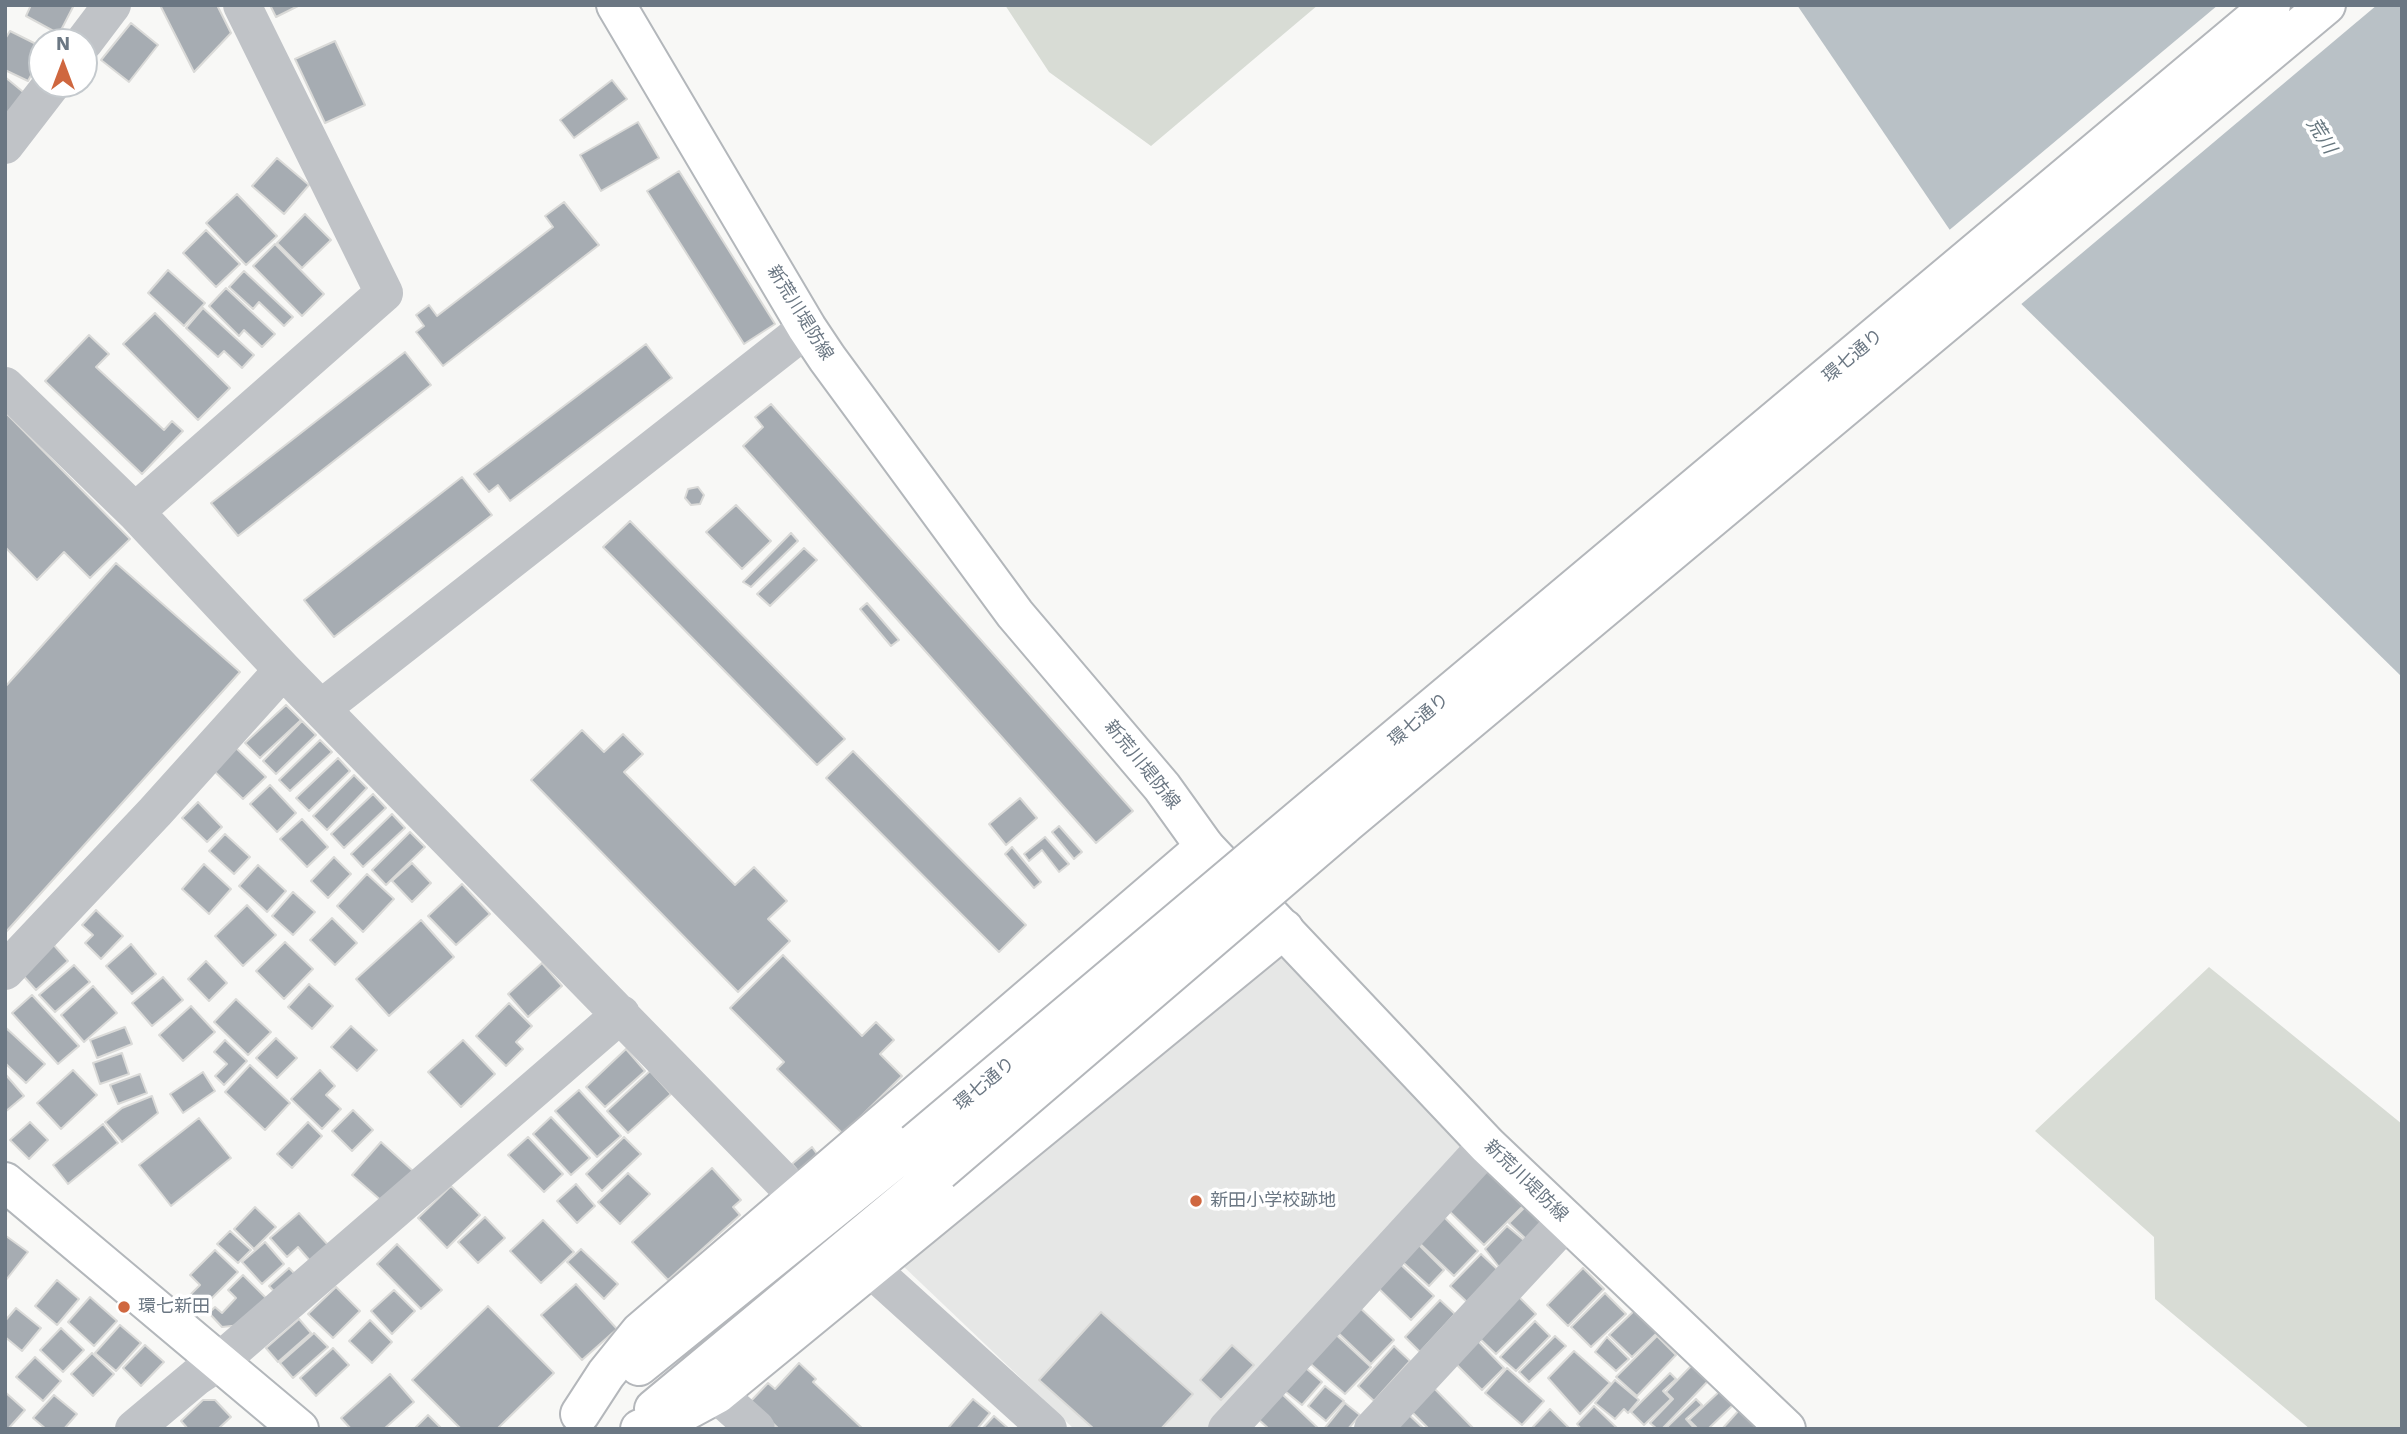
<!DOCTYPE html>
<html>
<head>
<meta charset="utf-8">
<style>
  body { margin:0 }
  #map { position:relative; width:2407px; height:1434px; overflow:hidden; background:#f8f8f6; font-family:"Work Sans",sans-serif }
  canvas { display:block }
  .frame { position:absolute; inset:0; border:7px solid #6b7783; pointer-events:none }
  .north { position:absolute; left:28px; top:28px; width:70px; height:70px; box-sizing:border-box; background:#fff; border:2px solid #c4c9cd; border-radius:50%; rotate:0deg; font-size:19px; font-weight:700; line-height:28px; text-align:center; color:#6b7783 }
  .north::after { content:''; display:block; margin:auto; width:24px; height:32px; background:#cf673f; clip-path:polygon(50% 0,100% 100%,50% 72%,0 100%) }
</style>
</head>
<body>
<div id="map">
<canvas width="2407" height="1434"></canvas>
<div class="frame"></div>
<div class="north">N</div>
</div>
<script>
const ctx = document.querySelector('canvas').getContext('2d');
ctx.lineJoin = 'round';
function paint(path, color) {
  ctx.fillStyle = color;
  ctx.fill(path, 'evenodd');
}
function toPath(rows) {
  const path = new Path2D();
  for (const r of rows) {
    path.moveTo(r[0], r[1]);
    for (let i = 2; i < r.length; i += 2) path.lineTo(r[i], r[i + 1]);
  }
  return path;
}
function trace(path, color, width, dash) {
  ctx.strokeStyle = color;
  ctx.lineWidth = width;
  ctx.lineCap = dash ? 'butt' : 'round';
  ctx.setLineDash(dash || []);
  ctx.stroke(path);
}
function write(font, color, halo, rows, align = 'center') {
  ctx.font = font + ' "Work Sans","Noto Sans JP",sans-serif';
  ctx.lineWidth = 7;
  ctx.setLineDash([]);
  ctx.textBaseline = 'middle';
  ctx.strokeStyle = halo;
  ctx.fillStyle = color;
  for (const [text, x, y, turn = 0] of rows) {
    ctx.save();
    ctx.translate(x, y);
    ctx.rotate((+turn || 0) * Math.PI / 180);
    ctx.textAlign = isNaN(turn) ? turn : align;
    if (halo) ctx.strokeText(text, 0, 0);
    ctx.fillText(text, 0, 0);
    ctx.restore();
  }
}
const built = toPath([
  [1286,952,1473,1138,1212,1429,1074,1429,901,1264]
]);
const green = toPath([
  [1005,5,1318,5,1151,146,1049,72],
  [2209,967,2402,1124,2402,1429,2310,1429,2155,1299,2154,1237,2035,1131]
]);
const water = toPath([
  [1797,5,2402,5,2402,677,1958,242]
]);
const pier = toPath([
  [2218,5,2377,5,2019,306,1956,244,1947,232]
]);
const building = toPath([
  [31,5,74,5,59,34,26,16,31,5],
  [160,5,217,5,231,33,194,72,160,5],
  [270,5,300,5,276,17,270,5],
  [131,23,158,45,129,82,101,60,131,23],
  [10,31,42,47,42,55,28,81,5,70,5,39,10,31],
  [335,41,365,105,325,123,295,59,335,41],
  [5,77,28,96,5,124,5,77],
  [612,80,627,99,574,138,560,120,612,80],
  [638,122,659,158,601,191,580,155,638,122],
  [277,158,309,185,284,214,252,186,277,158],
  [679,171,775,324,744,344,647,191,679,171],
  [237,194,277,236,246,265,206,223,237,194],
  [564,202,599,245,443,366,416,332,424,326,416,315,429,305,437,316,553,227,545,216,564,202],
  [305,214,331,240,302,268,277,243,305,214],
  [206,230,240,264,216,287,183,253,206,230],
  [275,244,324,294,302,316,253,266,275,244],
  [168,270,205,303,184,326,148,293,168,270],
  [244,271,293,317,284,326,259,302,253,309,229,287,244,271],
  [226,288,275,334,262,347,244,330,239,336,209,306,226,288],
  [203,308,254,355,242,368,224,351,218,357,186,328,203,308],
  [155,313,230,388,198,420,123,344,155,313],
  [89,335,109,354,96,367,164,430,172,421,183,431,142,474,45,381,89,335],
  [646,344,672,378,510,501,498,485,489,492,474,474,646,344],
  [405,352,431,385,238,536,211,503,405,352],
  [771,404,1133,811,1096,843,743,446,763,427,755,417,771,404],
  [5,412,130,539,90,578,64,552,37,580,5,547,5,412],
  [462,477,492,515,334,637,304,600,462,477],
  [698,487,704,495,700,504,691,505,685,498,688,489,698,487],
  [736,505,771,541,742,569,706,532,736,505],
  [630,521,845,739,817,765,603,547,630,521],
  [791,533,798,541,751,587,743,582,791,533],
  [804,548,817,560,770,606,757,594,804,548],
  [116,563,240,672,5,933,5,687,116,563],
  [867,603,899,640,891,646,860,609,867,603],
  [286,705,301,720,260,758,245,743,286,705],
  [302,721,316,735,276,774,263,761,302,721],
  [582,730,604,752,623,734,643,754,624,772,735,885,754,867,787,901,768,919,790,941,738,992,531,780,582,730],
  [320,740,332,752,290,791,279,780,320,740],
  [235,747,266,777,243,799,212,769,235,747],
  [853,751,1026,925,999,952,826,778,853,751],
  [338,758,350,771,309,811,296,798,338,758],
  [354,775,367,788,327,830,313,816,354,775],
  [270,785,296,813,277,832,250,804,270,785],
  [373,794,386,808,344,848,331,834,373,794],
  [1020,798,1037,818,1006,845,989,824,1020,798],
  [198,802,222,827,207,842,182,818,198,802],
  [392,814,405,828,363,867,351,854,392,814],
  [302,819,328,847,307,867,280,839,302,819],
  [1059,826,1082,852,1074,859,1052,832,1059,826],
  [410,832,425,847,386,885,372,870,410,832],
  [225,834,250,857,234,874,209,851,225,834],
  [1045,837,1069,864,1059,872,1042,850,1029,861,1024,854,1045,837],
  [1012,847,1041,882,1034,888,1005,854,1012,847],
  [334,857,351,874,328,898,311,881,334,857],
  [412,863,431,883,412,902,392,881,412,863],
  [204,864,231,889,209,914,182,889,204,864],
  [258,865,286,891,267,912,239,886,258,865],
  [367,874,394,899,363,932,337,906,367,874],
  [462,884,490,914,456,945,428,916,462,884],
  [293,892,315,912,293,935,272,916,293,892],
  [247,905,276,935,243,966,215,936,247,905],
  [96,910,123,936,101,959,85,943,93,935,82,925,96,910],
  [332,918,357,943,335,965,310,940,332,918],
  [421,920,454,957,389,1016,356,979,421,920],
  [285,942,313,969,284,999,256,971,285,942],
  [52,943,68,961,36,990,20,972,52,943],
  [131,944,156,974,132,994,106,966,131,944],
  [783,955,862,1036,876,1022,894,1040,880,1054,902,1076,843,1134,777,1069,784,1062,730,1008,783,955],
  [206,961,227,983,209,1001,188,979,206,961],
  [542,963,562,986,528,1017,508,994,542,963],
  [74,965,90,982,55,1012,39,995,74,965],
  [163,977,183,1000,152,1026,132,1003,163,977],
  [309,984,333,1006,312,1029,288,1007,309,984],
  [93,986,117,1013,84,1042,61,1015,93,986],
  [32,995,79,1046,58,1064,12,1013,32,995],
  [236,999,271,1032,248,1055,214,1022,236,999],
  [509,1003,532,1026,516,1042,523,1049,506,1066,476,1036,509,1003],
  [191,1006,215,1032,183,1061,159,1035,191,1006],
  [351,1026,377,1050,357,1071,331,1047,351,1026],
  [5,1027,45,1064,26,1083,5,1063,5,1027],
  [125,1027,132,1044,97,1058,90,1040,125,1027],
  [276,1038,297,1058,277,1078,256,1058,276,1038],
  [225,1040,247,1061,224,1085,215,1076,227,1064,214,1052,225,1040],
  [463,1040,495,1074,461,1107,428,1072,463,1040],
  [626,1049,645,1071,605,1107,586,1087,626,1049],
  [122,1053,129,1074,100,1084,93,1063,122,1053],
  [250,1065,290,1103,265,1130,225,1092,250,1065],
  [73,1070,97,1095,61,1129,37,1103,73,1070],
  [320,1070,335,1086,326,1095,341,1109,322,1129,291,1099,320,1070],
  [650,1071,671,1094,628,1133,607,1111,650,1071],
  [203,1072,215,1091,183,1113,170,1094,203,1072],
  [140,1074,147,1093,118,1104,110,1085,140,1074],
  [6,1075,24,1096,5,1112,5,1076,6,1075],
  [579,1090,621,1136,597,1157,555,1111,579,1090],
  [152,1096,158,1113,122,1142,105,1122,122,1108,152,1096],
  [353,1110,373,1130,352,1151,332,1131,353,1110],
  [551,1117,590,1158,571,1175,533,1134,551,1117],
  [199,1118,231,1158,171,1206,139,1165,199,1118],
  [30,1122,48,1140,29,1159,10,1140,30,1122],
  [308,1122,322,1136,292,1168,277,1154,308,1122],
  [103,1124,118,1143,68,1184,53,1165,103,1124],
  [528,1137,563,1174,544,1192,508,1155,528,1137],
  [624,1137,641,1154,602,1191,586,1174,624,1137],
  [381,1142,413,1171,384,1203,352,1175,381,1142],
  [812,1147,817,1154,798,1171,792,1164,812,1147],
  [712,1168,741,1200,733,1207,740,1215,668,1280,632,1242,712,1168],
  [1486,1169,1523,1206,1484,1245,1447,1209,1486,1169],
  [628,1173,650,1194,620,1224,598,1202,628,1173],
  [576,1184,595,1206,577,1223,557,1201,576,1184],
  [451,1186,480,1215,447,1248,418,1218,451,1186],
  [1526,1206,1543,1222,1526,1239,1509,1223,1526,1206],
  [255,1207,276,1227,254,1249,234,1229,255,1207],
  [299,1213,329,1246,311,1262,298,1247,287,1257,270,1238,299,1213],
  [1440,1213,1478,1251,1454,1276,1415,1239,1440,1213],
  [485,1217,505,1238,478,1263,458,1242,485,1217],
  [543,1220,574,1252,541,1283,510,1251,543,1220],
  [1507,1226,1525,1241,1499,1267,1485,1249,1507,1226],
  [230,1231,251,1250,238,1263,217,1244,230,1231],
  [6,1236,28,1252,6,1280,5,1237,6,1236],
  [1414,1240,1444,1270,1429,1286,1396,1256,1414,1240],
  [265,1242,284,1264,262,1284,242,1262,265,1242],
  [397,1244,442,1290,421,1309,377,1264,397,1244],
  [581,1249,618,1284,604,1299,567,1262,581,1249],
  [215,1250,238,1272,202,1308,189,1296,200,1285,190,1275,215,1250],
  [1481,1254,1498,1270,1467,1302,1450,1286,1481,1254],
  [1398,1262,1434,1296,1411,1320,1375,1285,1398,1262],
  [289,1268,300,1279,280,1298,269,1286,289,1268],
  [1583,1268,1604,1289,1568,1326,1547,1305,1583,1268],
  [243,1275,267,1299,241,1325,222,1327,209,1313,215,1307,222,1313,236,1298,228,1290,243,1275],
  [57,1280,79,1299,57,1325,35,1306,57,1280],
  [576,1284,617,1329,582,1360,541,1315,576,1284],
  [336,1287,360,1311,333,1338,308,1314,336,1287],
  [394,1290,415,1311,392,1334,371,1311,394,1290],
  [1605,1293,1626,1314,1591,1347,1571,1327,1605,1293],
  [1517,1295,1536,1314,1496,1354,1476,1335,1517,1295],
  [90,1297,117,1321,94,1346,68,1322,90,1297],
  [1440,1300,1455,1314,1420,1352,1405,1337,1440,1300],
  [1356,1304,1394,1340,1371,1364,1333,1328,1356,1304],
  [488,1306,554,1373,497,1429,461,1429,412,1380,488,1306],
  [16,1308,41,1328,22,1351,5,1337,5,1321,16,1308],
  [1635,1310,1657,1333,1632,1357,1609,1335,1635,1310],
  [1101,1312,1193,1394,1161,1429,1094,1429,1039,1380,1101,1312],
  [299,1319,311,1333,278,1362,266,1348,299,1319],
  [370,1320,392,1342,372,1363,349,1341,370,1320],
  [1535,1321,1550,1336,1516,1371,1500,1357,1535,1321],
  [120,1325,141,1343,116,1371,95,1353,120,1325],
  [61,1328,84,1350,63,1372,40,1350,61,1328],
  [1331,1330,1371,1367,1345,1394,1305,1359,1331,1330],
  [314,1333,328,1347,293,1378,280,1363,314,1333],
  [1555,1336,1566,1346,1529,1382,1519,1372,1555,1336],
  [1657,1336,1676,1355,1637,1396,1616,1377,1657,1336],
  [1607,1337,1629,1359,1616,1371,1595,1352,1607,1337],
  [1475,1338,1504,1368,1482,1390,1452,1360,1475,1338],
  [145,1345,164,1362,141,1386,123,1368,145,1345],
  [1232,1345,1254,1365,1221,1400,1200,1380,1232,1345],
  [1394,1346,1410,1361,1374,1401,1358,1386,1394,1346],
  [333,1348,349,1365,316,1396,300,1378,333,1348],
  [1574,1351,1610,1383,1580,1414,1548,1378,1574,1351],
  [92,1353,114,1374,93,1396,71,1374,92,1353],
  [35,1357,61,1381,43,1401,16,1377,35,1357],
  [799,1363,816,1379,813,1382,863,1429,779,1429,750,1402,768,1383,775,1389,799,1363],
  [1300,1363,1322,1382,1302,1405,1280,1387,1300,1363],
  [1693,1364,1709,1380,1662,1429,1657,1429,1650,1423,1673,1399,1666,1392,1693,1364],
  [1507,1368,1544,1401,1522,1425,1485,1393,1507,1368],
  [1670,1373,1676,1379,1663,1391,1671,1399,1644,1425,1631,1412,1670,1373],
  [390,1374,414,1402,384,1429,351,1429,341,1418,390,1374],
  [1615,1380,1639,1400,1628,1413,1624,1409,1615,1419,1595,1403,1615,1380],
  [1430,1384,1473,1428,1472,1429,1429,1429,1407,1407,1430,1384],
  [1325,1386,1344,1401,1326,1421,1308,1406,1325,1386],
  [1721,1390,1734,1404,1708,1429,1698,1429,1689,1420,1721,1390],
  [5,1392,25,1410,8,1429,5,1429,5,1392],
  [1282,1394,1319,1429,1269,1429,1258,1419,1282,1394],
  [54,1395,77,1414,64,1429,46,1429,33,1418,54,1395],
  [973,1399,990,1413,977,1429,952,1429,949,1427,973,1399],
  [1696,1399,1702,1405,1686,1419,1695,1429,1665,1429,1696,1399],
  [203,1400,215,1400,231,1417,218,1429,188,1429,181,1421,203,1400],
  [1345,1403,1360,1415,1348,1429,1324,1429,1345,1403],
  [1594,1406,1618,1429,1581,1429,1577,1424,1594,1406],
  [1741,1408,1759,1424,1755,1429,1722,1429,1741,1408],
  [1550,1409,1570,1429,1531,1429,1550,1409],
  [1405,1411,1424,1429,1388,1429,1405,1411],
  [428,1415,442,1429,414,1429,428,1415],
  [994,1416,1009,1429,982,1429,994,1416]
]);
const street = toPath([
  [84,42,112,5],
  [5,145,52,84],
  [5,386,135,512,283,670,799,1198],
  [135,512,384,293,242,5],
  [322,708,807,328],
  [5,971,155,812,283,670],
  [871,1269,1048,1429],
  [717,1394,756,1429],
  [134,1429,196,1377,220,1361,621,1014],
  [1227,1429,1487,1145],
  [1373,1429,1567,1220]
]);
const secondary = toPath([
  [616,5,807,328,827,358,1015,614,1162,787,1205,847,1487,1145,1786,1429],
  [5,1182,299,1429]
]);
const primary = toPath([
  [1321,801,2271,5],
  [1343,826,2326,5],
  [639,1366,915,1143],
  [654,1409,940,1171],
  [580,1414,606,1374,640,1332,1205,847],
  [640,1429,680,1414,717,1394,1284,929]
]);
const primaryBridge = toPath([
  [915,1143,1321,801],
  [940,1171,1343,826]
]);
const markers = [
  [1196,1201,7,"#cf673f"],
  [124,1307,7,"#cf673f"]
];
const streetNames = [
  ["新荒川堤防線",800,313,58],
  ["環七通り",1853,356,-40],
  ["環七通り",1419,720,-40],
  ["新荒川堤防線",1142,765,51],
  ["環七通り",985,1084,-40],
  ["新荒川堤防線",1526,1181,44]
];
const poiNames = [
  ["新田小学校跡地",1210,1201],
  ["環七新田",138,1307]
];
const waterNames = [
  ["荒川",2321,136,58]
];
paint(built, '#e6e7e6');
paint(green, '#d8dcd5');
paint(water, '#b9c1c6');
paint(pier, '#f8f8f6');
paint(building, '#a6acb2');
trace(building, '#dadad8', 2);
trace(secondary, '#b3b7bb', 42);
trace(primary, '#b4b7bb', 42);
trace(street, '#c0c3c7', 38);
trace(secondary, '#fff', 38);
trace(primary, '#fff', 38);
trace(primaryBridge, '#b4b7bb', 42, []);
trace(primaryBridge, '#fff', 38);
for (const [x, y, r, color] of markers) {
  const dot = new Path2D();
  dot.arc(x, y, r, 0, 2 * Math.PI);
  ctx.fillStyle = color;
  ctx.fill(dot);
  trace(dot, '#fff', 2.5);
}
write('18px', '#6b7783', '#fff', streetNames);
write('18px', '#6b7783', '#fff', poiNames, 'left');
write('italic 19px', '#67777f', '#fff', waterNames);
</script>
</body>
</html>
